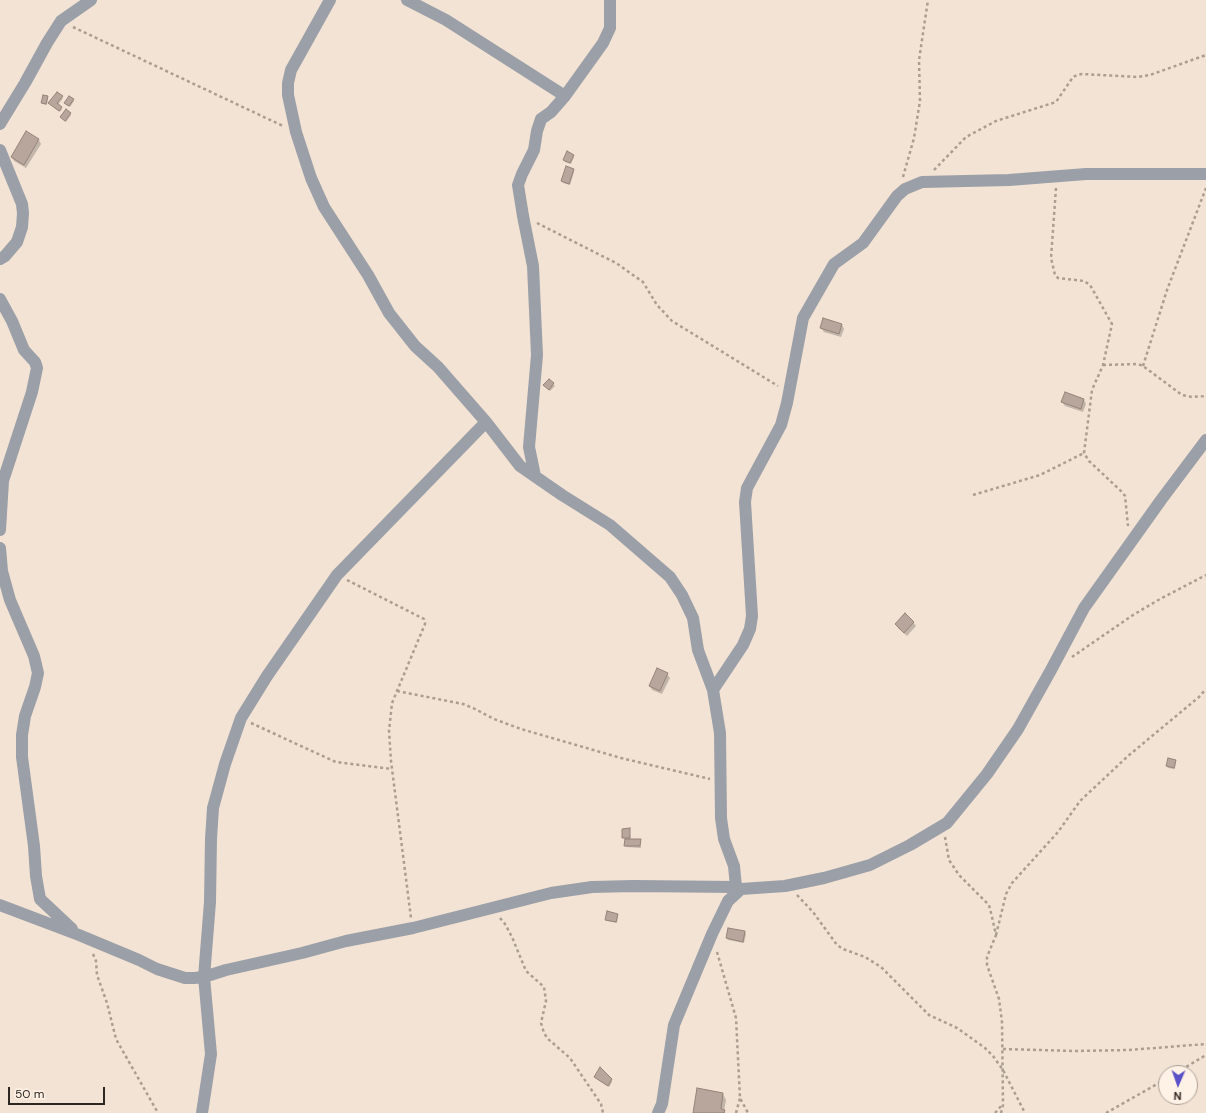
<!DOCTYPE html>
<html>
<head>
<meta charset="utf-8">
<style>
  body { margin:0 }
  #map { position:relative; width:1206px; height:1113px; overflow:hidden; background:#f3e3d4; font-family:"DM Sans",sans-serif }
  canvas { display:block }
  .north { position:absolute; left:1158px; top:1065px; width:40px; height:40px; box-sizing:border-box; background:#fef1e5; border:1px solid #aaa097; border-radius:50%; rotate:182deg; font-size:11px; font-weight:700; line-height:16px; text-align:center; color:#2d2722 }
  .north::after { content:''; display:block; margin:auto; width:14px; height:18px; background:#5a51c9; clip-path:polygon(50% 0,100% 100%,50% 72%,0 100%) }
  .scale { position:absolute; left:8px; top:1087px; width:97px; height:18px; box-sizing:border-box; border:2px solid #2d2722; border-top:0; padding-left:5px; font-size:12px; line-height:14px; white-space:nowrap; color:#2d2722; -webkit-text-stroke:3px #fef1e5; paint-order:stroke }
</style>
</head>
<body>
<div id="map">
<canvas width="1206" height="1113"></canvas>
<div class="north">N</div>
<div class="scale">50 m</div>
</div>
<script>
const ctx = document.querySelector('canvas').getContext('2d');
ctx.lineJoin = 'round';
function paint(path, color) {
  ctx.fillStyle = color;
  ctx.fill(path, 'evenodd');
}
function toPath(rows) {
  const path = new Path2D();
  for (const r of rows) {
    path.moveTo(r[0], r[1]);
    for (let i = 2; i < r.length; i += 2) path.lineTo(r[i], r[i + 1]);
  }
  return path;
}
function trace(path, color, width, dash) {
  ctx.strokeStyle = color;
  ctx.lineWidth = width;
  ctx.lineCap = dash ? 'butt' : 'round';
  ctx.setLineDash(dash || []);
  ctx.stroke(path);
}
const shadow = toPath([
  [47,97,48,98,47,105,43,104,42,102],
  [62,97,63,98,58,105,62,109,60,112,49,103],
  [73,100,74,101,70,107,66,105,65,103],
  [70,114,71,115,66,122,62,119],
  [39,140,41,144,26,168,14,161,12,157],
  [573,155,574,157,571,164,565,162,564,160],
  [573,170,574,172,570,185,563,183,562,181],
  [824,320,842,325,844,329,841,337,824,332,821,328],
  [549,380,555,386,550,391,544,385],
  [1084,400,1086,404,1083,412,1065,406,1062,402],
  [913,622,916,626,907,636,898,628,896,624],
  [667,674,670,678,662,694,652,690,650,686],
  [1175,761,1176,762,1175,769,1168,768,1167,766],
  [629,829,631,840,640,840,641,848,626,847,626,839,623,838],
  [617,914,618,916,617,923,608,921,607,919],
  [729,929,745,932,746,934,744,943,728,940,727,938],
  [595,1077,611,1080,612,1082,609,1087],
  [723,1094,726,1100,724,1111,725,1113,694,1113]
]);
const building = toPath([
  [57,92,63,96,57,103,62,107,59,111,48,103,57,92],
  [43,95,48,96,46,104,41,103,43,95],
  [69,96,74,99,69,106,64,103,69,96],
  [66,109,71,113,65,121,60,117,66,109],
  [26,131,39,139,24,165,11,157,26,131],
  [567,151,574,155,570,163,563,160,567,151],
  [566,166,574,169,569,184,561,181,566,166],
  [823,318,842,324,839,334,820,328,823,318],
  [549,379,554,383,549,390,543,385,549,379],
  [1065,392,1084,399,1081,409,1061,402,1065,392],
  [905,613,914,622,904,633,895,624,905,613],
  [657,668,668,673,660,691,649,686,657,668],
  [1168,758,1176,760,1174,768,1166,766,1168,758],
  [630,828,630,838,622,838,622,829,630,828],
  [625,839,641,839,640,846,624,846,625,839],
  [607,911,618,914,616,922,605,920,607,911],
  [728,928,745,931,743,942,726,938,728,928],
  [600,1067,612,1079,608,1086,594,1077,600,1067],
  [697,1088,723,1093,721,1109,725,1110,724,1113,693,1113,697,1088]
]);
const path = toPath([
  [73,27,283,126],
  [934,170,966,137,996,121,1056,102,1073,77,1077,75,1082,74,1138,77,1150,75,1206,55],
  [903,177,914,138,920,101,919,60,928,0],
  [1056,188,1051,258,1055,275,1058,278,1084,281,1090,285,1112,324,1103,365,1092,390,1084,453,1089,461,1122,492,1125,496,1128,526],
  [537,223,616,263,643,282,657,305,672,321,778,386],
  [1103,365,1138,364,1143,366,1182,395,1192,397,1206,396],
  [1143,366,1167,290,1206,188],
  [973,495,1040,475,1084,453],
  [347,580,424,619,425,622,425,624,392,703,389,731,391,761,411,918],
  [1072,657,1133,615,1160,599,1206,575],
  [397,691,463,704,473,708,494,719,521,729,621,758,710,779],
  [251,723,336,762,392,769],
  [945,837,949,860,959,875,989,905,992,917,996,935,987,957,987,965,999,999,1002,1022,1003,1105,1001,1113],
  [797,895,813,912,837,945,843,949,865,957,881,967,929,1015,957,1028,985,1048,993,1056,1003,1070,1025,1113],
  [500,918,505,924,512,937,526,971,544,987,546,1001,541,1023,544,1033,548,1039,570,1058,601,1104,603,1113],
  [996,935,1006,894,1012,883,1058,832,1080,801,1128,756,1199,697,1206,689],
  [717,952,736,1018,740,1098,748,1113],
  [93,954,96,961,97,975,107,1003,116,1039,158,1113],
  [1003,1049,1075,1051,1129,1050,1206,1044],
  [1176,1073,1206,1055],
  [736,1113,740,1098],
  [995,1113,1002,1105],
  [1106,1113,1166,1079]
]);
const minor = toPath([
  [330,0,291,70,288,83,288,95,296,132,311,178,324,207,368,275,389,313,415,346,438,367,486,422,520,466,562,495,610,525,670,577,682,595,693,618,698,650,713,690,720,733,721,818,724,839,734,866,736,887],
  [407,0,446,20,565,96],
  [0,124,25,83,47,43,61,21,91,0],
  [0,150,22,204,23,213,22,227,17,242,5,256,0,259],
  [0,299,12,321,24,350,35,362,37,368,32,392,3,481,0,530],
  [535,476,529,447,537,355,533,266,523,216,518,185,522,174,534,150,537,131,541,119,551,112,565,96,603,43,610,28,610,0],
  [0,548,2,571,10,600,34,656,38,673,35,687,25,716,22,735,22,757,34,846,36,876,40,899,72,929],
  [713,690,743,645,750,629,752,616,745,502,747,488,781,425,787,403,803,318,834,264,863,243,897,196,905,189,922,182,1009,180,1086,174,1206,174],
  [0,905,79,935,139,960,157,969,185,978,194,978,204,977,226,970,302,953,346,941,413,928,551,893,592,887,633,886,736,887,741,889],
  [202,1113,211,1054,204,977,210,902,211,839,213,808,225,764,241,718,267,676,337,575,486,422],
  [658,1113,662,1104,674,1025,712,934,728,901,741,889,785,886,824,878,870,865,910,845,947,823,987,774,1018,729,1051,670,1084,608,1161,500,1206,440]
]);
paint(shadow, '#0003');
paint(building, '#b8a59c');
trace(building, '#958279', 1);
trace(path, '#aa9d92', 2.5, [3, 3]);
trace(minor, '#9b9fa7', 12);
</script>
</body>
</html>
